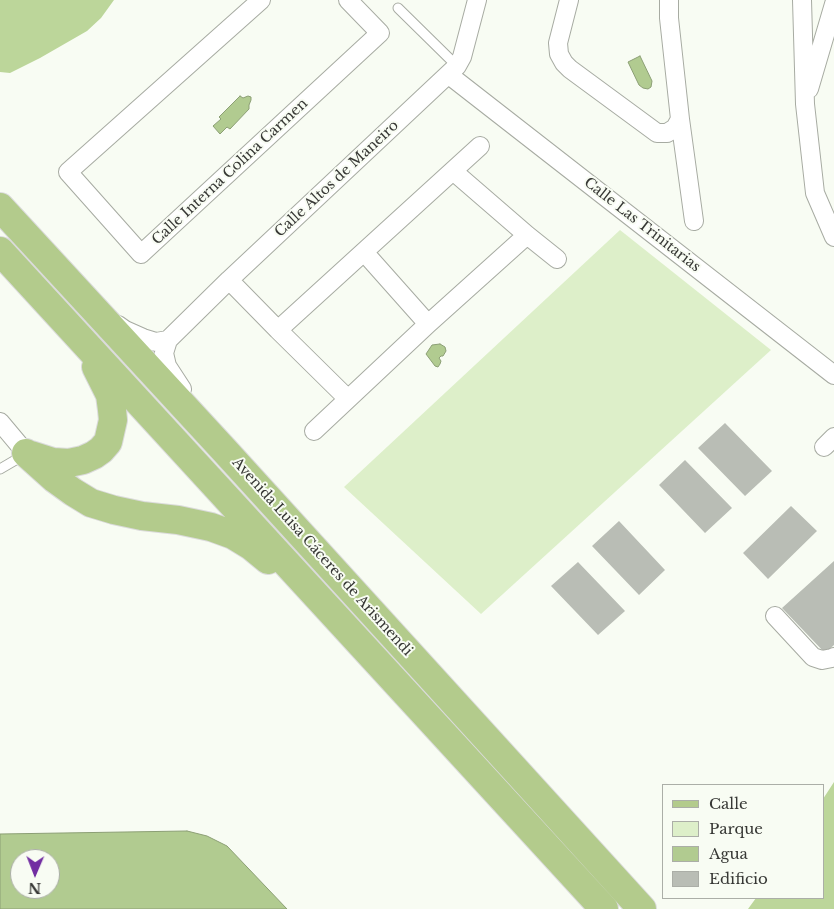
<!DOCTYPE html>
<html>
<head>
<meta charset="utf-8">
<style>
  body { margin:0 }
  #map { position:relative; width:834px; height:909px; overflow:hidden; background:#f8fcf3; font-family:"Libre Baskerville",serif }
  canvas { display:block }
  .legend { position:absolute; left:662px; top:784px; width:162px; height:115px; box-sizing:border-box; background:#f8fcf3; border:1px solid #abaea7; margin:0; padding:6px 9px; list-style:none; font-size:15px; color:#373835 }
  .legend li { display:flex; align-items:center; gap:10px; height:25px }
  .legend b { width:25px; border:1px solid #abaea7 }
  .north { position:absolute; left:10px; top:849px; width:50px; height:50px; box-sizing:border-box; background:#f8fcf3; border:1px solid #abaea7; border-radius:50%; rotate:181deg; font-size:14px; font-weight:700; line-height:20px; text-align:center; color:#373835 }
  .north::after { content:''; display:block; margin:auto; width:18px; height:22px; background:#722ea2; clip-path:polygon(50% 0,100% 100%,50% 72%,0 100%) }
</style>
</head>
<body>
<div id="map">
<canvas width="834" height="909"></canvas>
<ul class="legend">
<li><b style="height:6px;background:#b3cb8c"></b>Calle</li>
<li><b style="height:14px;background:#ddefc9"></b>Parque</li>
<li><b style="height:14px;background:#b1cb90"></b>Agua</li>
<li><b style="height:14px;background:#b9bdb5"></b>Edificio</li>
</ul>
<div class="north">N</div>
</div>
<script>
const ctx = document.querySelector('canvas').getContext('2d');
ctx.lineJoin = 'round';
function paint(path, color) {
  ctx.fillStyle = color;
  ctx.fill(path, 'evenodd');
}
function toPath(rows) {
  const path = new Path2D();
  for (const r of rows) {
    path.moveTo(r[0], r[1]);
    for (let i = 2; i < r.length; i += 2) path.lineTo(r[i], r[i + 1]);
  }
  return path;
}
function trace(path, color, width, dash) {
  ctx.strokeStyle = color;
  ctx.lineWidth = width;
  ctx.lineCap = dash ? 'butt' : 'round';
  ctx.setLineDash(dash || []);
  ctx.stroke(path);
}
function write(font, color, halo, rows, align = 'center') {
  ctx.font = font + ' "Libre Baskerville",serif';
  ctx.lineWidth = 4;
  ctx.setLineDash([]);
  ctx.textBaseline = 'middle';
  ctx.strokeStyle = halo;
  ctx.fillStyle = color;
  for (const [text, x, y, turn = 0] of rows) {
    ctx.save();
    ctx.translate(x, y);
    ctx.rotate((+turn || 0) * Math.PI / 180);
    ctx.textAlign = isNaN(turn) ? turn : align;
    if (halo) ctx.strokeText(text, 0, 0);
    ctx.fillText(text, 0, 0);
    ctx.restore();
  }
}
const green = toPath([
  [620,230,771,350,481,614,344,487]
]);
const forest = toPath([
  [0,0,114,0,101,18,87,31,40,58,10,73,0,72],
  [834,782,834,909,748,909,756,898,823,898,823,799]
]);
const water = toPath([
  [640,56,652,81,651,87,648,89,643,88,639,85,628,62,640,56],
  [240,96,243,98,248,96,251,97,251,100,249,105,249,109,230,129,227,127,220,134,213,126,221,119,219,117,240,96],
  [440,344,445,347,446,351,443,356,441,356,439,358,441,361,440,364,438,367,435,366,426,354,432,345,440,344],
  [187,831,207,836,227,846,287,909,0,909,0,834,187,831],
  [20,859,50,859,50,889,20,889,20,859]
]);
const building = toPath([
  [725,423,772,471,745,496,698,448],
  [685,460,732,508,705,533,659,485],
  [791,506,817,531,768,579,743,553],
  [619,521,665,570,639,595,592,546],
  [834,561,834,645,825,653,782,608],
  [578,562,625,611,598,635,551,586]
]);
const lane = toPath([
  [398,8,457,66],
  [0,469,24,455]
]);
const street = toPath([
  [261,0,68,172,141,254,380,33,348,0],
  [569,0,558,43,559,54,564,63,570,69,657,133,667,133,675,128,680,119,669,18,669,0],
  [802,0,805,104,815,193,834,237],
  [449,75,834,375],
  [809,89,834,4],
  [680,119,694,221],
  [453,171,527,235,557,259],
  [364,252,428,324],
  [229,280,278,330,480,146],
  [118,325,125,330,143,338,156,342,168,340],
  [278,330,348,399],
  [182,389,167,366,164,353,168,340,229,280,457,66,462,57,477,0],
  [0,422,26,453],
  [314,431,428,324,527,235],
  [824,447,834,437],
  [775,616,813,657,822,660,832,658,834,657]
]);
const primary = toPath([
  [0,207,225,451,642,909],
  [0,251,604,909],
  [26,453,55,479,73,492,91,503,114,510,142,516,178,520,211,527,233,535,251,546,268,560],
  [31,455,53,462,69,463,83,460,94,455,101,450,108,442,113,420,112,410,110,395,96,367]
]);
const streetNames = [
  ["Calle Interna Colina Carmen",230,172,-43],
  ["Calle Altos de Maneiro",337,179,-43],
  ["Calle Las Trinitarias",642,225,38],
  ["Avenida Luisa Cáceres de Arismendi",322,557,48]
];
paint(green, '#ddefc9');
paint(forest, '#bcd69a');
paint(water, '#b1cb90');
trace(water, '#8c9f75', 1);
paint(building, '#b9bdb5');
trace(lane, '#a7aba2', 11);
trace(street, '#a7aba2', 20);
trace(primary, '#dbdbdb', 30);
trace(lane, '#fff', 9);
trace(street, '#fff', 18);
trace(primary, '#b3cb8c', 28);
write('14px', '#373835', '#f8fcf3', streetNames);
</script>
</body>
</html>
